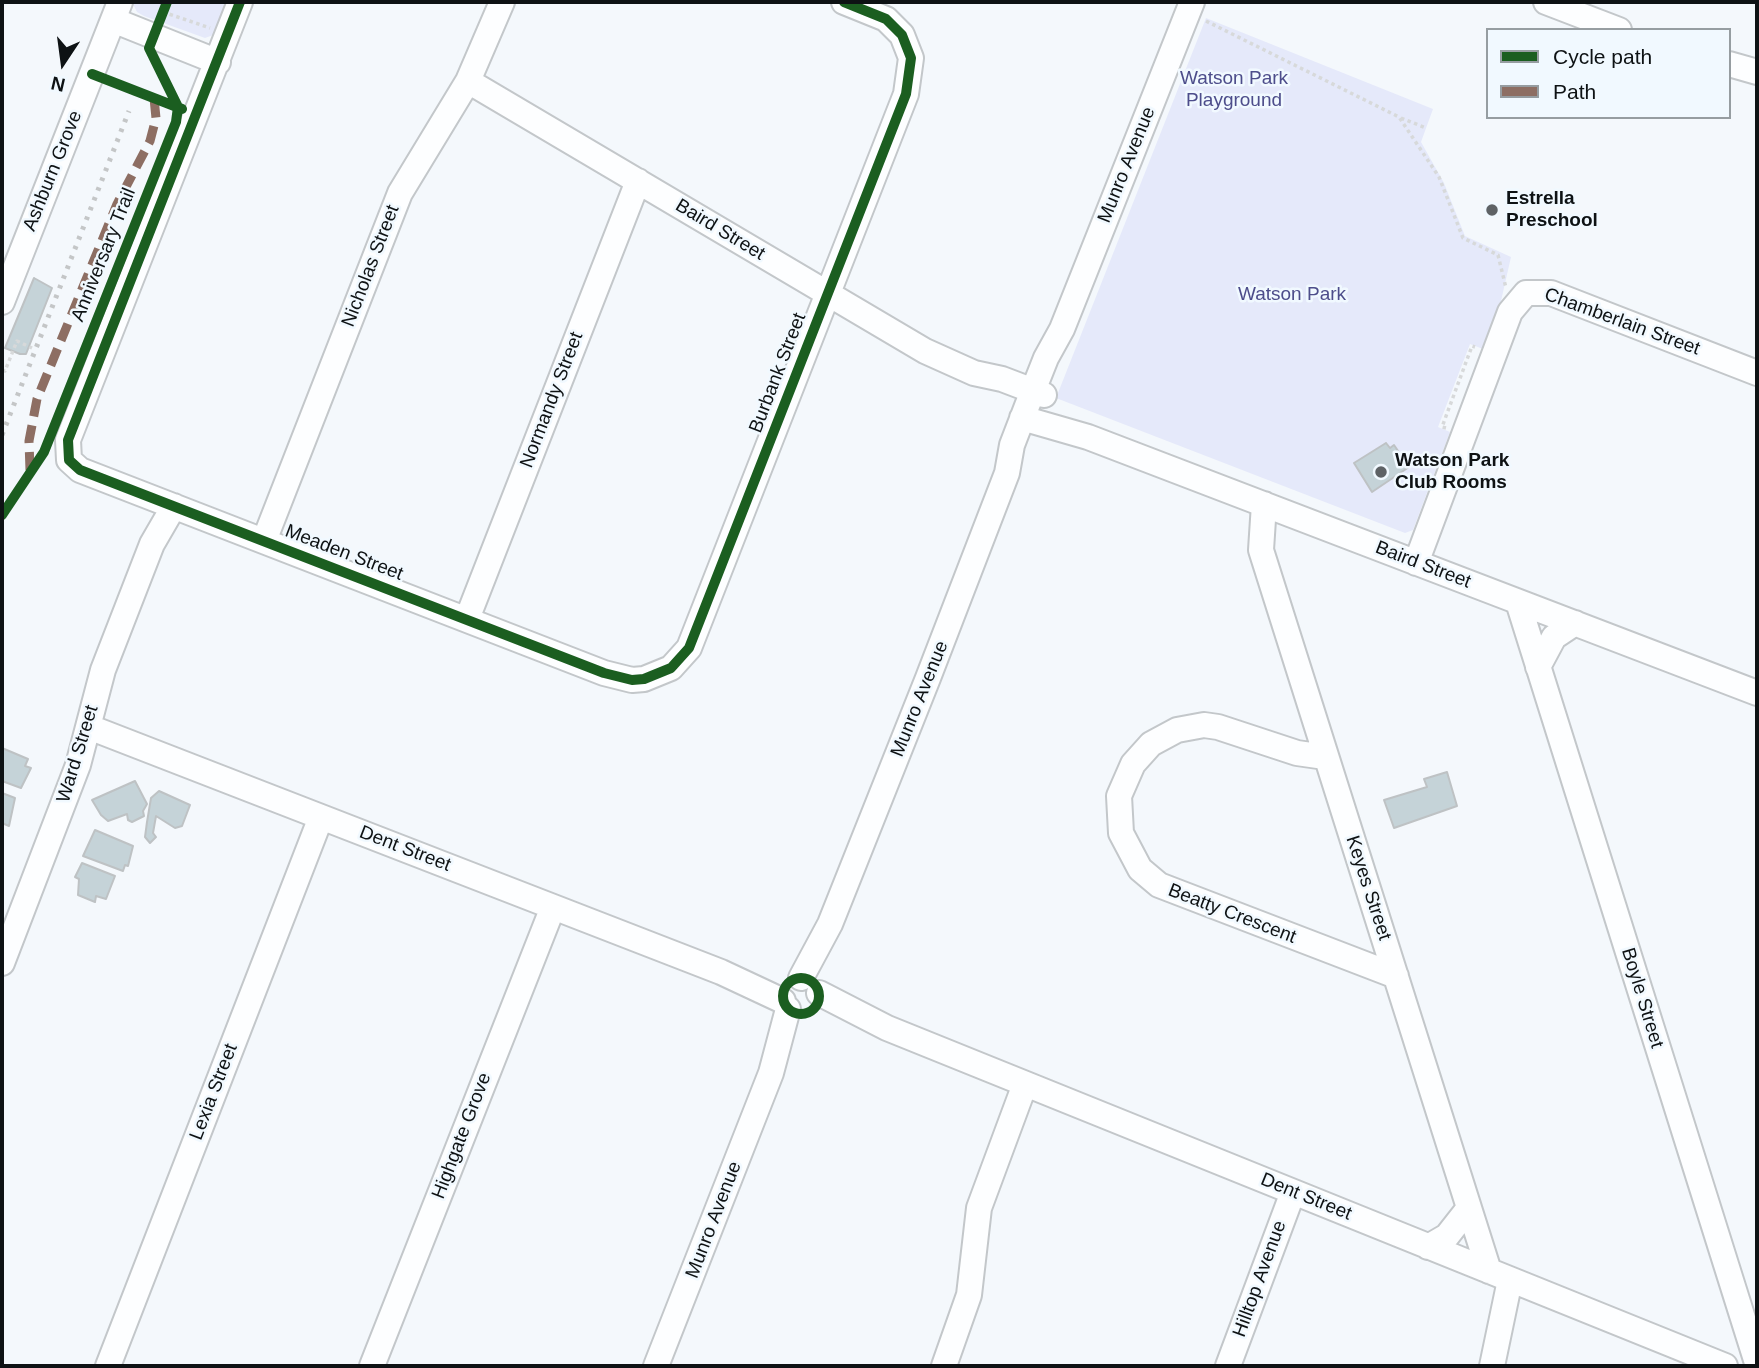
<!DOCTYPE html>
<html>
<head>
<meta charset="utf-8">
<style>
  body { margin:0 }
  #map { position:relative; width:1759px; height:1368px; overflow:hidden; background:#f4f8fc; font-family:Helvetica,sans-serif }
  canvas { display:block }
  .frame { position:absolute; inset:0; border:4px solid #0e1214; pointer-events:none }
  .legend { position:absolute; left:1486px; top:28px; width:245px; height:91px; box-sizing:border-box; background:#f1f9ff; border:2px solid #969da1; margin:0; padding:9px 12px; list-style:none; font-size:21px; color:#0e1214 }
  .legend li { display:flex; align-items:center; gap:14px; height:35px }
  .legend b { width:35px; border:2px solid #969da1 }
  .north { position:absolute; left:28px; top:28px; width:70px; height:70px; -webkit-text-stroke:5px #f1f9ff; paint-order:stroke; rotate:193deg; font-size:19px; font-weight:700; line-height:28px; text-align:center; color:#0e1214 }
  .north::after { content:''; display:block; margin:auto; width:24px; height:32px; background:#0e1214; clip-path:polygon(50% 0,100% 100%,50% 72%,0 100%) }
</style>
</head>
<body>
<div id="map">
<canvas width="1759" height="1368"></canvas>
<div class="frame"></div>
<ul class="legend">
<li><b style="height:9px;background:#1b5e20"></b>Cycle path</li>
<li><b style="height:9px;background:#8d6e63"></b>Path</li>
</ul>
<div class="north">N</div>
</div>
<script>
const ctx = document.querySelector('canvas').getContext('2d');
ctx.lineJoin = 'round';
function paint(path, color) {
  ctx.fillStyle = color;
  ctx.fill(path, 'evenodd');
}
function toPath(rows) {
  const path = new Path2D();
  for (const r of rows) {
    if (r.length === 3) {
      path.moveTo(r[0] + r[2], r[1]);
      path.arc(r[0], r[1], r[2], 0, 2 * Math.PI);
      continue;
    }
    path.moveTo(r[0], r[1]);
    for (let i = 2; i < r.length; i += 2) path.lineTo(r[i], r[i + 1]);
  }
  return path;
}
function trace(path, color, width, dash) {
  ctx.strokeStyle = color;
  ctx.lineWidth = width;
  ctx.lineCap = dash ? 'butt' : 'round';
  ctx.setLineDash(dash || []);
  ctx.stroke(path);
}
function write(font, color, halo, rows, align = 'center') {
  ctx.font = font + ' Helvetica,sans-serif';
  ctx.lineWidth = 5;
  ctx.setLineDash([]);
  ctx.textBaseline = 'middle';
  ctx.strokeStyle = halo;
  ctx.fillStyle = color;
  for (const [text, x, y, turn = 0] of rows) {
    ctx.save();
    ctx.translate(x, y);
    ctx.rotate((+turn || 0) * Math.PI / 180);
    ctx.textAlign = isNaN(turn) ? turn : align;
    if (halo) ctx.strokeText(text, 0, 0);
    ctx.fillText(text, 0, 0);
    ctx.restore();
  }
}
const green = toPath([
  [132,2,230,2,216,34,205,38,144,16,137,12],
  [1206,18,1433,109,1421,142,1444,183,1465,236,1511,257,1501,301,1483,349,1470,344,1438,427,1450,432,1413,530,1405,533,1056,398]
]);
const building = toPath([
  [34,278,52,288,26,354,20,354,5,348,34,278],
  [1386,443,1390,448,1394,445,1409,467,1372,492,1354,463,1386,443],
  [2,748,28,759,25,766,31,768,21,788,2,781,2,748],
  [1447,772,1457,806,1394,828,1384,800,1427,787,1424,779,1447,772],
  [135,781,147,804,143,811,144,816,132,822,128,820,127,814,108,821,101,815,92,800,135,781],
  [159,791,190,805,182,826,175,828,156,816,153,833,156,837,150,843,145,837,147,822,151,798,159,791],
  [2,793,15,798,9,826,2,823,2,793],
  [95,830,133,846,128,866,125,865,123,871,83,856,95,830],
  [82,863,115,876,106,899,96,896,95,902,78,895,79,879,75,877,82,863]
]);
const path = toPath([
  [163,12,210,28],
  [1206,21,1399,117,1439,177,1463,238,1498,255,1506,288],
  [1401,118,1426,128],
  [2,370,5,371,17,341,32,348],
  [1446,428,1442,427,1472,346,1475,347]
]);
const minor = toPath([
  [240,2,68,440,69,460,80,470,604,673,632,680,644,679,671,668,689,648,906,94,911,58,902,35,886,19,844,2],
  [1546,2,1619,30],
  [113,20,218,62],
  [1729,64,1757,72],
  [468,81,925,351,974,373,1002,379,1044,395],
  [2,302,120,2],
  [1022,418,1088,437,1757,693],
  [1264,504,1261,550,1489,1271],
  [264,541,400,193,468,81,502,2],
  [1416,563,1510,312,1526,293,1551,293,1757,373],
  [1518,602,1757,1363],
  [467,619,638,181],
  [1538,667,1554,637,1575,623],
  [89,727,721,972,783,1001],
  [1325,757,1297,753,1218,727,1204,725,1177,730,1151,744,1133,764,1119,796,1121,833,1140,869,1159,885,1396,976],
  [2,963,78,765,103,670,152,544,174,506],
  [801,978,830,924,928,678,1007,473,1012,445,1027,406,1046,358,1062,329,1192,2],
  [819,993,887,1028,1725,1366],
  [1428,1247,1447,1236,1469,1208],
  [108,1366,321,817],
  [372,1366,553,907],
  [656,1366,771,1073,788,1009],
  [944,1366,969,1295,979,1208,1025,1084],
  [1228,1366,1293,1192],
  [1492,1366,1510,1280]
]);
const rail = toPath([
  [2,435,129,111]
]);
const quiet = toPath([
  [30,470,29,441,37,399,117,204,150,141,156,118,154,98]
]);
const cycleway = toPath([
  [240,2,68,440,69,460,80,470,604,673,632,680,644,679,671,668,689,648,906,94,911,58,902,35,886,19,844,2],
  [92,74,182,109],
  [2,515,44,452,176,122,178,107,149,48,167,2],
  [801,996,18]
]);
const markers = [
  [1492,210,7,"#5e6265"],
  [1381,472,7,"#5e6265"]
];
const parkNames = [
  ["Watson Park",1234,79],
  ["Playground",1234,101],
  ["Watson Park",1292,295]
];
const streetNames = [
  ["Munro Avenue",1127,165,-68],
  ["Ashburn Grove",53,171,-68],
  ["Baird Street",720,230,31],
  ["Anniversary Trail",104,255,-68],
  ["Nicholas Street",371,266,-69],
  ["Chamberlain Street",1622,322,20],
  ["Burbank Street",778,373,-69],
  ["Normandy Street",552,400,-69],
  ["Meaden Street",344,553,21],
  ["Baird Street",1423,565,21],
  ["Munro Avenue",920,699,-68],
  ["Ward Street",78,754,-73],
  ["Dent Street",405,849,21],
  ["Keyes Street",1368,888,72],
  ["Beatty Crescent",1232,914,21],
  ["Boyle Street",1642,998,73],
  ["Lexia Street",214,1092,-69],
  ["Highgate Grove",462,1136,-69],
  ["Dent Street",1306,1197,22],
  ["Munro Avenue",714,1220,-69],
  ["Hilltop Avenue",1260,1279,-70]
];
const poiNames = [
  ["Estrella",1506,199],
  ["Preschool",1506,221],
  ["Watson Park",1395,461],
  ["Club Rooms",1395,483]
];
paint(green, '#e5e9fa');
paint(building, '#c5d3d8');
trace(building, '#bec2c4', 2);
trace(minor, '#c3c7ca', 28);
trace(path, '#d7d9da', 3.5, [3.5, 3.5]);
trace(minor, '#fdfeff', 24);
trace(rail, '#c4c6c7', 5, [3.5, 7]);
trace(quiet, '#8d6e63', 9, [18, 9]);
trace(cycleway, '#1b5e20', 10);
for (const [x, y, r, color] of markers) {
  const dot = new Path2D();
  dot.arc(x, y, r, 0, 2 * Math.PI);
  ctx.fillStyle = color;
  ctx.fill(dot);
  trace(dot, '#f1f9ff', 2.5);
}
write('19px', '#4d4d8b', '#f1f9ff', parkNames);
write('19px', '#0e1214', '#f1f9ff', streetNames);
write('bold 19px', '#0e1214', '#f1f9ff', poiNames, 'left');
</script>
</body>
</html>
